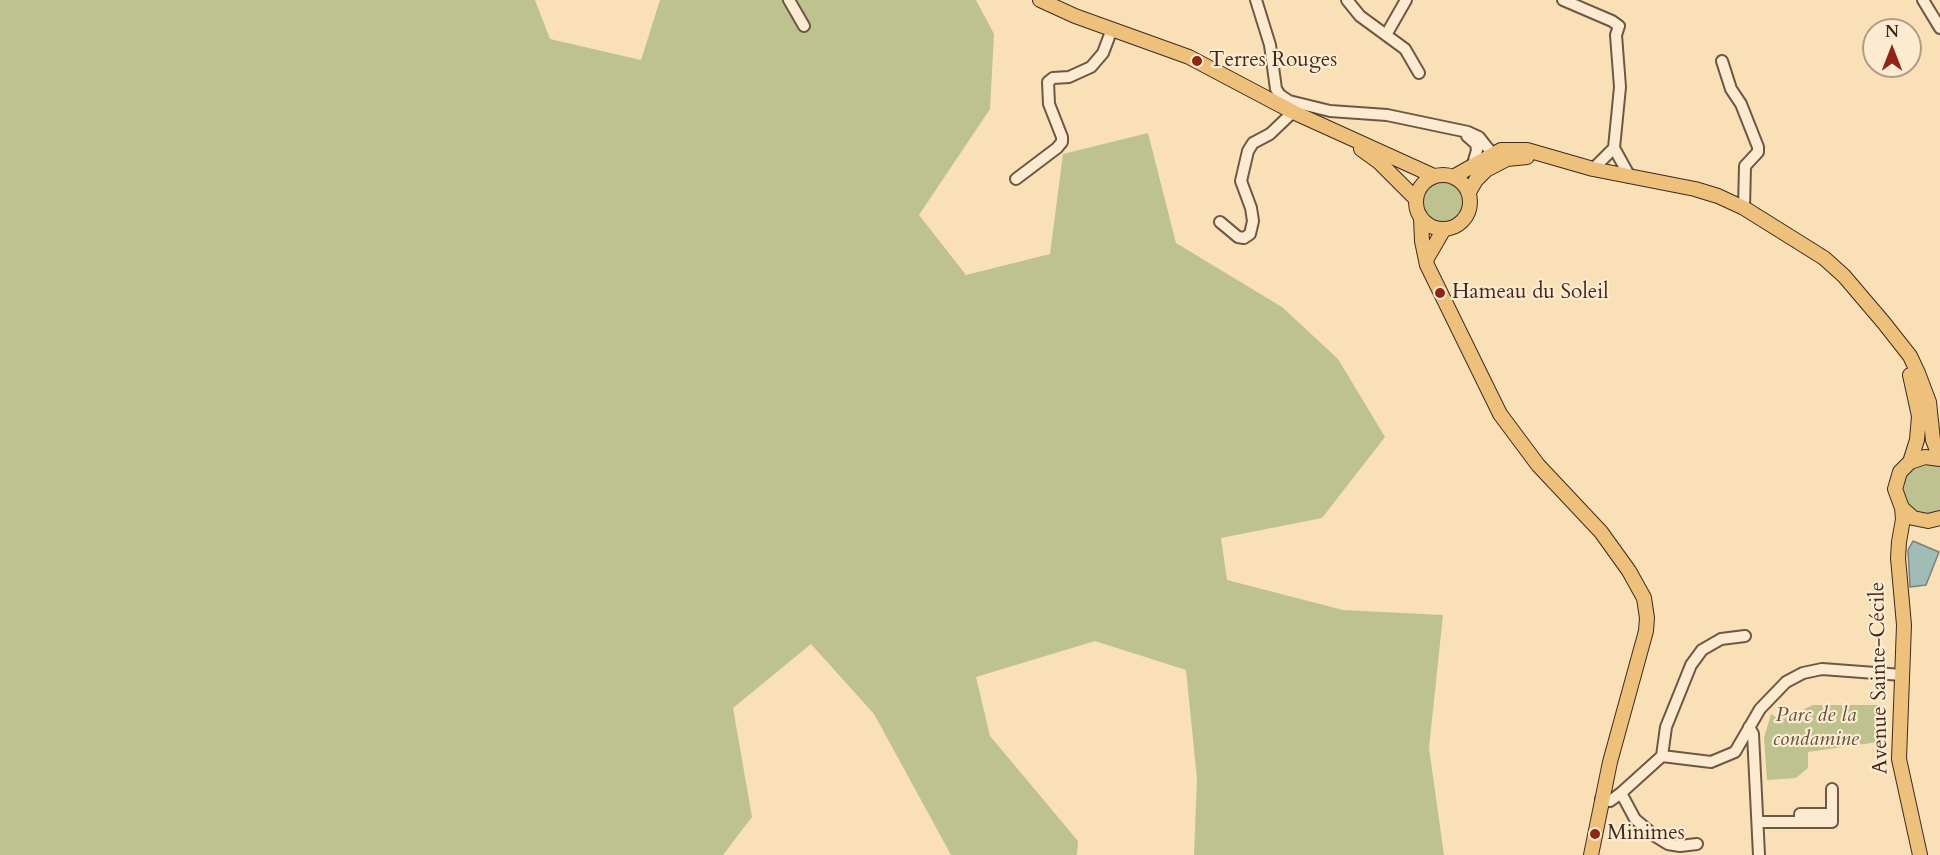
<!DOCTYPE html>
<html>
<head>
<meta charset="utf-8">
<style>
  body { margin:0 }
  #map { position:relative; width:1940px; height:855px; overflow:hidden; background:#fae0b6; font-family:Cardo,serif }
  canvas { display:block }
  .north { position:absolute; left:1862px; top:18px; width:60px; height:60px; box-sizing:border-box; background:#fcebd0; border:2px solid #b19d89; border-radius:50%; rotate:0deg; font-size:16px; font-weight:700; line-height:24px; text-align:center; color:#41291f }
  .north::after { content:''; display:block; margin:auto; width:21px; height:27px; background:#8f2418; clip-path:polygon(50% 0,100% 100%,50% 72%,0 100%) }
</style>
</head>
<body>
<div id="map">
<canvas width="1940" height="855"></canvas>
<div class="north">N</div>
</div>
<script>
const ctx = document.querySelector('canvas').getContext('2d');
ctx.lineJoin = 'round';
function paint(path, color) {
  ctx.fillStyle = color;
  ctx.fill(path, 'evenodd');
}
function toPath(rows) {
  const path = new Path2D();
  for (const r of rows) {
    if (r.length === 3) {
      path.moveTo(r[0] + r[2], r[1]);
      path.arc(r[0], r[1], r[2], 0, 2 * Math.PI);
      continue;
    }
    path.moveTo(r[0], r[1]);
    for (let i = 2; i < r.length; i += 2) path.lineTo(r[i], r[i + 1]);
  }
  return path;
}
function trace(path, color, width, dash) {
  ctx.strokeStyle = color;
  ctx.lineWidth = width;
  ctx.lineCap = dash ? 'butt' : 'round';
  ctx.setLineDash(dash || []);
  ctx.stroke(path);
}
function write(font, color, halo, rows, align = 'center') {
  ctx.font = font + ' Cardo,serif';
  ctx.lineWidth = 4.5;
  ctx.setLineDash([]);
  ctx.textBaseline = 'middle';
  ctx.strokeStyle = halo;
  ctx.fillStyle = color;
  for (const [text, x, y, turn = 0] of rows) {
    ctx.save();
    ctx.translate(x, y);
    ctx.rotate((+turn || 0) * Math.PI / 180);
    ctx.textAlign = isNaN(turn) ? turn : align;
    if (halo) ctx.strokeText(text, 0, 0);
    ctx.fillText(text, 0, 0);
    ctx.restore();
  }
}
const green = toPath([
  [0,0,535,0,550,39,641,60,660,0,976,0,994,34,990,109,919,215,966,275,1050,254,1063,154,1148,133,1176,243,1282,307,1338,359,1385,437,1322,518,1221,538,1227,580,1343,610,1443,615,1429,748,1444,855,1194,855,1197,779,1186,670,1095,641,976,677,990,736,1078,841,1077,855,951,855,874,714,811,644,733,708,752,817,723,855,0,855],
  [1443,202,22],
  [1928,463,1940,467,1940,511,1926,514,1916,511,1908,504,1904,495,1903,485,1906,475,1913,468],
  [1813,705,1883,705,1885,741,1808,752,1808,768,1796,778,1767,780,1764,738,1771,714,1779,719,1785,718]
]);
const water = toPath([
  [1913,541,1939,552,1926,585,1910,587,1908,550,1913,541]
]);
const minor = toPath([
  [789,0,804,26],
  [1256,0,1270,45,1276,89,1280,95,1289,101,1330,111,1387,115,1468,132,1479,137,1486,146,1493,154,1491,162],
  [1347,0,1360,16,1405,49,1419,73],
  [1563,0,1612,21,1619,26,1616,35,1620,87,1614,148],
  [1923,0,1940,28],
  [1386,35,1406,0],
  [1722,61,1731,89,1741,104,1758,147,1758,152,1745,166,1744,208],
  [1467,136,1476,144,1477,150,1473,164],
  [1614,148,1630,177],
  [1593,169,1614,148],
  [1016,179,1057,148,1062,142,1062,137,1049,104,1048,82,1053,78,1069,77,1091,67,1103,53,1112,29],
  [1220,222,1238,237,1244,238,1250,234,1253,221,1251,208,1241,181,1248,151,1253,143,1270,134,1293,112],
  [1749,727,1753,734,1759,855],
  [1662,756,1666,727,1691,665,1702,650,1721,639,1745,636],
  [1621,793,1635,819,1655,836,1668,844,1680,846,1697,844],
  [1601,799,1610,801,1621,793,1662,756,1711,762,1735,752,1760,709,1786,682,1803,673,1822,669,1902,675],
  [1758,822,1832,822,1832,789],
  [1800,822,1800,814,1832,814]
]);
const major = toPath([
  [1040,0,1075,16,1189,57,1293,112,1434,176],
  [1361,149,1379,162,1416,199],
  [1443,202,27],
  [1453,177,1501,150,1527,150,1593,169,1695,189,1718,196,1744,208,1824,258,1844,276,1884,323,1910,356,1918,373,1929,402,1933,440,1940,458],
  [1469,192,1476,180,1486,170,1507,159,1527,157],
  [1421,218,1422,241,1427,265,1500,414,1538,465,1601,532,1629,571,1644,598,1647,618,1646,631,1610,762,1591,855],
  [1426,260,1444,229],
  [1910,375,1919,416,1917,440,1910,462],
  [1940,459,1925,457,1910,462,1900,472,1895,489,1902,508,1913,518,1928,521,1940,518],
  [1902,508,1903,519,1899,542,1898,558,1904,625,1899,759,1920,855]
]);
const markers = [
  [1197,61,6,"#8f2418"],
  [1440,293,6,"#8f2418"],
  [1595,834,6,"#8f2418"]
];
const poiNames = [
  ["Terres Rouges",1209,61],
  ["Hameau du Soleil",1452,293],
  ["Minimes",1607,834]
];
const streetNames = [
  ["Avenue Sainte-Cécile",1880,678,-91]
];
const parkNames = [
  ["Parc de la",1816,716],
  ["condamine",1816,740]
];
paint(green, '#bec28e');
paint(water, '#a1bbb7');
trace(water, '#7b817a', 1.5);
trace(minor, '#6f5745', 14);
trace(major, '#41291f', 16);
trace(minor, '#fcebd0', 10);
trace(major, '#edc07b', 14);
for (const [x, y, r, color] of markers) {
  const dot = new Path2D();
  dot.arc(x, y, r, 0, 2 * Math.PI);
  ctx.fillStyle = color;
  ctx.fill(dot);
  trace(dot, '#fcebd0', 2);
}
write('21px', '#41291f', '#fcebd0', poiNames, 'left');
write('21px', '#41291f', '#fcebd0', streetNames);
write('italic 21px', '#604f3b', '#fcebd0', parkNames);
</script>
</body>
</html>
